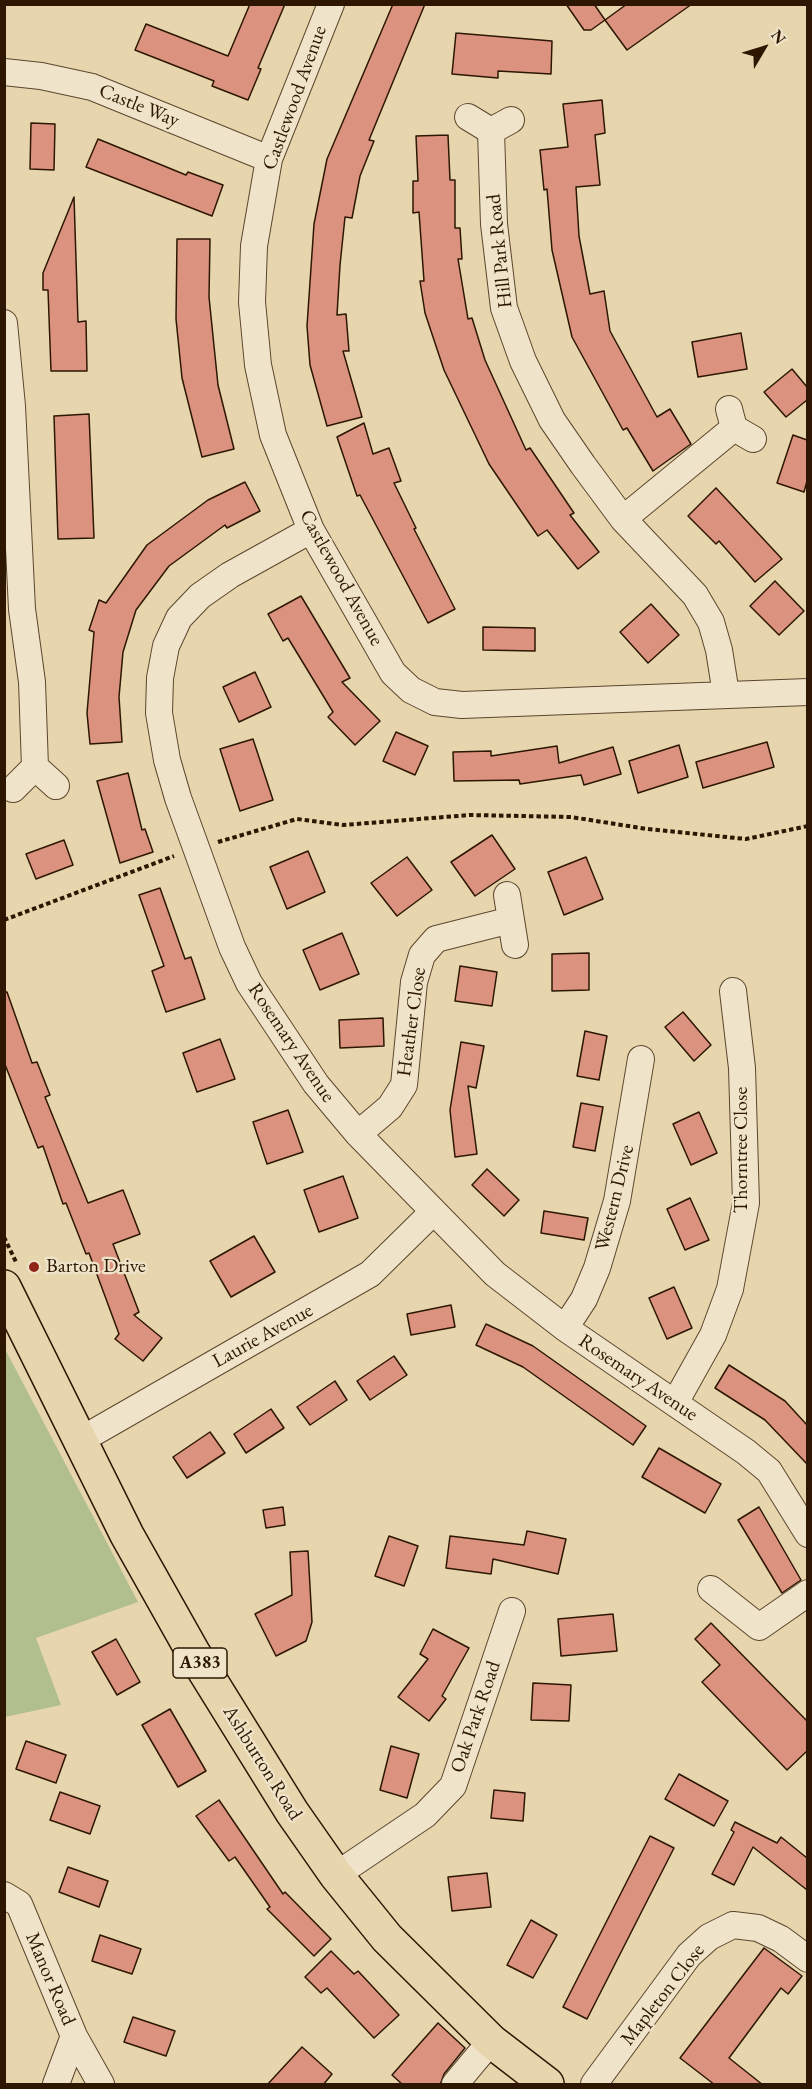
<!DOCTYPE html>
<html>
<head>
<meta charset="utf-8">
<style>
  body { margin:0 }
  #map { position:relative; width:812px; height:2089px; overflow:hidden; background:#e7d5ad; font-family:"EB Garamond",serif }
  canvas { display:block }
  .frame { position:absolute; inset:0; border:6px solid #2d1702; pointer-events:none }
  .north { position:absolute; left:734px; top:18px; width:60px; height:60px; -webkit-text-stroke:4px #efe4ca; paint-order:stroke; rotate:52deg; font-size:16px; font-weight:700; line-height:24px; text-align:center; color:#2d1702 }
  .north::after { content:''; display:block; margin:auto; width:21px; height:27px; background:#2d1702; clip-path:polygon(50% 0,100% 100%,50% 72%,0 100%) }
</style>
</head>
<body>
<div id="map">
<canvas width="812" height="2089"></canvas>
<div class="frame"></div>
<div class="north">N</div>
</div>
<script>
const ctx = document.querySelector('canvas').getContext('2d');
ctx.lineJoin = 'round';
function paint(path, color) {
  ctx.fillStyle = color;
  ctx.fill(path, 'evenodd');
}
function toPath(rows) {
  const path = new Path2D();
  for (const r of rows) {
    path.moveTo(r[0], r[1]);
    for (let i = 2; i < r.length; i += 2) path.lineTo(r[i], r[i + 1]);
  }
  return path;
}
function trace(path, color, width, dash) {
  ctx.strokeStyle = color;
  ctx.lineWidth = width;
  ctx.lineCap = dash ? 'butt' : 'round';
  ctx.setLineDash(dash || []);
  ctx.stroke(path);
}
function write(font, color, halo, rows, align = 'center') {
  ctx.font = font + ' "EB Garamond",serif';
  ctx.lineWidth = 4.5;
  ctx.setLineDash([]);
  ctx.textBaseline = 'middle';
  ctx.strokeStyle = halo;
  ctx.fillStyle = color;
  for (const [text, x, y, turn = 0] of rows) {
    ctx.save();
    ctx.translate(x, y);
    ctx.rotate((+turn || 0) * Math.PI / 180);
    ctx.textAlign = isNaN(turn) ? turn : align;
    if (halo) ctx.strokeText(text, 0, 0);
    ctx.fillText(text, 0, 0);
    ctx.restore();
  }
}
const green = toPath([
  [4,1347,138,1602,36,1638,61,1705,5,1717]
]);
const building = toPath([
  [250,4,285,4,258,68,261,69,248,100,212,86,214,81,135,50,146,24,228,56,250,4],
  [393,4,425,4,369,140,374,141,360,176,352,218,345,217,340,265,337,315,346,314,349,351,343,351,362,417,327,426,310,365,307,326,314,224,327,159,393,4],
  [566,4,594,4,605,20,591,30,584,30,566,4],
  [627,4,692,4,627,50,605,20,627,4],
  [456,33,552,41,551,74,498,71,498,78,452,74,456,33],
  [602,100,605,133,595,135,600,185,576,187,579,236,590,294,604,291,610,331,657,417,670,409,691,444,653,471,627,428,623,430,572,337,552,250,547,189,544,190,540,150,568,147,563,104,602,100],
  [31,123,55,124,54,170,30,169,31,123],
  [448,135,450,180,455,180,455,228,460,228,462,259,458,259,468,319,472,318,485,360,526,450,530,448,574,513,570,515,599,552,578,569,547,530,538,536,489,464,444,370,425,313,420,281,424,281,419,212,413,213,413,181,418,181,416,136,448,135],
  [98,139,186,175,188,172,223,185,212,216,86,167,98,139],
  [74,197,78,322,86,321,87,371,51,371,48,290,43,290,43,273,74,197],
  [177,239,210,239,209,297,218,385,234,449,202,457,182,378,176,319,177,239],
  [741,333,747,369,698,377,692,342,741,333],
  [792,369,807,387,807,400,786,417,764,392,792,369],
  [89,414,94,538,58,539,54,416,89,414],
  [364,423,373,454,389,448,401,481,394,483,416,528,414,529,455,609,428,623,360,495,357,496,337,437,364,423],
  [793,435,807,440,807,481,804,492,777,483,793,435],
  [245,482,260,511,227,528,225,525,169,566,136,610,123,652,119,697,122,742,90,744,87,713,94,632,89,630,99,600,106,603,147,545,208,500,245,482],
  [716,488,782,559,755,582,719,541,716,544,688,516,716,488],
  [775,581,804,611,779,635,750,606,775,581],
  [301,596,350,678,342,682,380,721,355,745,328,717,333,712,288,638,283,641,268,614,301,596],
  [651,604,679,635,648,663,620,632,651,604],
  [483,627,535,628,535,651,483,650,483,627],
  [255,672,271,707,239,722,223,687,255,672],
  [396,732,428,746,415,775,383,761,396,732],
  [253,739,273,800,240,811,220,749,253,739],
  [767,742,774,767,703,788,696,762,767,742],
  [679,745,688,777,638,793,629,761,679,745],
  [557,746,559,763,613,747,621,774,584,785,581,775,520,784,519,780,454,781,453,752,491,751,491,756,557,746],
  [128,773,142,830,145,829,153,852,120,863,97,781,128,773],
  [492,835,515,869,475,896,451,862,492,835],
  [64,840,73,865,36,879,26,854,64,840],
  [308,851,325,892,287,909,270,867,308,851],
  [407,857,432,890,397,916,371,883,407,857],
  [586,857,603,899,564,915,548,872,586,857],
  [160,888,185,959,191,957,205,999,166,1012,152,971,164,966,139,895,160,888],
  [342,933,359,974,320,990,303,950,342,933],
  [589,953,589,990,552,991,552,954,589,953],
  [460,966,497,972,492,1006,455,1001,460,966],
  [4,992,7,992,32,1063,37,1062,50,1095,45,1097,88,1203,123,1190,140,1234,113,1244,139,1312,134,1315,162,1338,143,1361,115,1339,119,1334,89,1253,86,1254,66,1203,63,1204,43,1146,38,1148,4,1062,4,992],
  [683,1012,711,1045,694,1061,665,1027,683,1012],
  [383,1018,384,1046,340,1048,339,1020,383,1018],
  [585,1031,607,1036,599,1080,577,1076,585,1031],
  [220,1039,235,1079,197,1092,183,1053,220,1039],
  [461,1042,484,1046,476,1088,468,1086,477,1154,455,1157,450,1110,461,1042],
  [581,1103,603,1107,595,1151,573,1147,581,1103],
  [288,1110,303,1152,267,1164,253,1122,288,1110],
  [699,1112,717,1153,691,1165,673,1124,699,1112],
  [487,1169,519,1200,504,1216,472,1185,487,1169],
  [343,1176,358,1218,319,1232,304,1190,343,1176],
  [690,1198,709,1240,685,1250,667,1209,690,1198],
  [544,1211,588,1218,584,1240,541,1233,544,1211],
  [254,1236,275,1272,231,1297,210,1261,254,1236],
  [674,1287,692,1328,667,1339,649,1298,674,1287],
  [451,1305,455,1327,411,1335,407,1314,451,1305],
  [486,1324,533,1346,646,1426,633,1445,523,1367,476,1345,486,1324],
  [394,1356,407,1375,370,1400,357,1381,394,1356],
  [729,1365,785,1401,807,1425,807,1464,765,1420,715,1388,729,1365],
  [335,1381,347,1400,310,1425,297,1407,335,1381],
  [271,1409,284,1428,246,1453,234,1434,271,1409],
  [210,1432,225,1453,187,1478,173,1457,210,1432],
  [659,1448,721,1484,705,1513,642,1477,659,1448],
  [283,1507,285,1525,266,1528,263,1510,283,1507],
  [759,1507,801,1580,782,1593,738,1520,759,1507],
  [527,1531,566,1539,558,1574,493,1559,491,1574,446,1568,450,1536,524,1545,527,1531],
  [389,1536,418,1546,404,1586,375,1576,389,1536],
  [308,1551,312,1622,306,1641,276,1656,255,1614,292,1595,290,1552,308,1551],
  [613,1614,617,1651,561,1656,558,1619,613,1614],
  [711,1623,807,1721,807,1751,787,1770,702,1682,720,1665,695,1639,711,1623],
  [433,1629,469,1648,442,1696,446,1699,429,1721,398,1697,428,1659,420,1654,433,1629],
  [116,1639,140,1682,117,1695,92,1652,116,1639],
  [533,1683,571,1685,569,1721,531,1720,533,1683],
  [170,1709,206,1771,178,1787,142,1725,170,1709],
  [26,1741,66,1755,56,1783,16,1769,26,1741],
  [391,1746,419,1754,407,1798,380,1790,391,1746],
  [679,1774,728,1801,714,1826,665,1799,679,1774],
  [494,1790,525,1793,523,1821,491,1818,494,1790],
  [60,1792,100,1806,90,1834,50,1820,60,1792],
  [219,1800,283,1894,285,1892,331,1939,314,1956,267,1909,270,1907,235,1857,229,1861,196,1816,219,1800],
  [735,1822,777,1843,781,1837,807,1858,807,1890,753,1847,734,1885,712,1874,734,1832,731,1830,735,1822],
  [650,1836,674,1848,587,2019,563,2007,650,1836],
  [68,1867,108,1881,99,1907,59,1892,68,1867],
  [487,1873,491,1907,452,1911,448,1877,487,1873],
  [531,1920,557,1935,533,1978,507,1965,531,1920],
  [100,1935,141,1949,132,1974,92,1961,100,1935],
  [764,1948,802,1976,788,1994,781,1988,729,2058,763,2085,715,2085,680,2058,764,1948],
  [331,1951,354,1974,358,1971,399,2015,374,2038,327,1988,321,1993,305,1977,331,1951],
  [133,2017,175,2031,166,2056,124,2042,133,2017],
  [438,2023,465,2048,444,2074,440,2085,403,2085,392,2075,438,2023],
  [302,2047,332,2074,323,2085,267,2085,302,2047]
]);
const path = toPath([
  [218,842,297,819,343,825,470,815,571,817,647,829,746,839,808,826],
  [4,920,174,856],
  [4,1237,17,1264]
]);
const minor = toPath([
  [331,4,269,159,254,246,252,302,258,365,273,435,311,530,393,673,411,690,435,702,462,705,808,692],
  [4,72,41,76,92,87,269,159],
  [468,117,491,131,511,120],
  [491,131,494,224,504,308,523,361,552,420,583,465,623,519,695,595,711,622,719,650,726,694],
  [4,323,12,406,22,609,32,682,35,767],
  [729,409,734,428,753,439],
  [623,519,734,428],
  [311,530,230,575,200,596,179,618,166,646,160,678,159,713,167,760,178,798,232,947,249,983,316,1084,358,1134,495,1274,565,1328,746,1452,769,1471,808,1534],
  [13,789,35,767,56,786],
  [507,895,515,945],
  [358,1134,390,1107,404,1085,414,982,422,955,436,939,511,920],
  [565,1328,584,1299,597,1268,617,1201,641,1059],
  [675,1403,713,1335,730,1289,746,1203,742,1068,733,991],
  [79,1441,370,1274,433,1212],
  [711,1589,759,1627,808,1593],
  [336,1875,425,1815,453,1786,512,1611],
  [4,1895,19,1904,74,2036,101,2084],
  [56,2084,74,2036],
  [455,2084,491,2041],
  [594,2084,689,1955,709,1937,733,1925,758,1928,781,1939,808,1959]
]);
const major = toPath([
  [4,1287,127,1535,194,1654,292,1812,336,1875,387,1938,491,2041,547,2084]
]);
const markers = [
  [34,1267,6,"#8f2418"]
];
const shields = [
  [200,1663,54]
];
const shieldNames = [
  ["A383",200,1663]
];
const streetNames = [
  ["Castlewood Avenue",295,98,-70],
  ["Castle Way",139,106,22],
  ["Hill Park Road",500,251,-96],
  ["Castlewood Avenue",341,578,61],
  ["Heather Close",412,1022,-82],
  ["Rosemary Avenue",291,1043,56],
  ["Thorntree Close",742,1150,-90],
  ["Western Drive",615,1198,-76],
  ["Laurie Avenue",263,1336,-29],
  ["Rosemary Avenue",638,1378,34],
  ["Oak Park Road",476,1717,-71],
  ["Ashburton Road",262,1763,58],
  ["Manor Road",50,1979,67],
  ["Mapleton Close",663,1995,-52]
];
const poiNames = [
  ["Barton Drive",46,1267]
];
paint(green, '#b1be8e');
paint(building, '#db9380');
trace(building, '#2d1702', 1.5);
trace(minor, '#5c462d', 28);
trace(major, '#2d1702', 36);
trace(path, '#2d1702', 4, [4.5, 3]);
trace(minor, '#efe4ca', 26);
trace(major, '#e7d5ad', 33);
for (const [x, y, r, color] of markers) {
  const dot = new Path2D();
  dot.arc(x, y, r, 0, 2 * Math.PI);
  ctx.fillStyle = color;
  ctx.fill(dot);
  trace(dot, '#efe4ca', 2);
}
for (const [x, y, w] of shields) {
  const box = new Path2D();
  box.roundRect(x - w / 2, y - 15, w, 30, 4.5);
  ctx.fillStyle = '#efe4ca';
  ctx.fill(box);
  trace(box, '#2d1702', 1.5);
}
write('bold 18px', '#2d1702', null, shieldNames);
write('20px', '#2d1702', '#efe4ca', streetNames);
write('20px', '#2d1702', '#efe4ca', poiNames, 'left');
</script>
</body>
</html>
